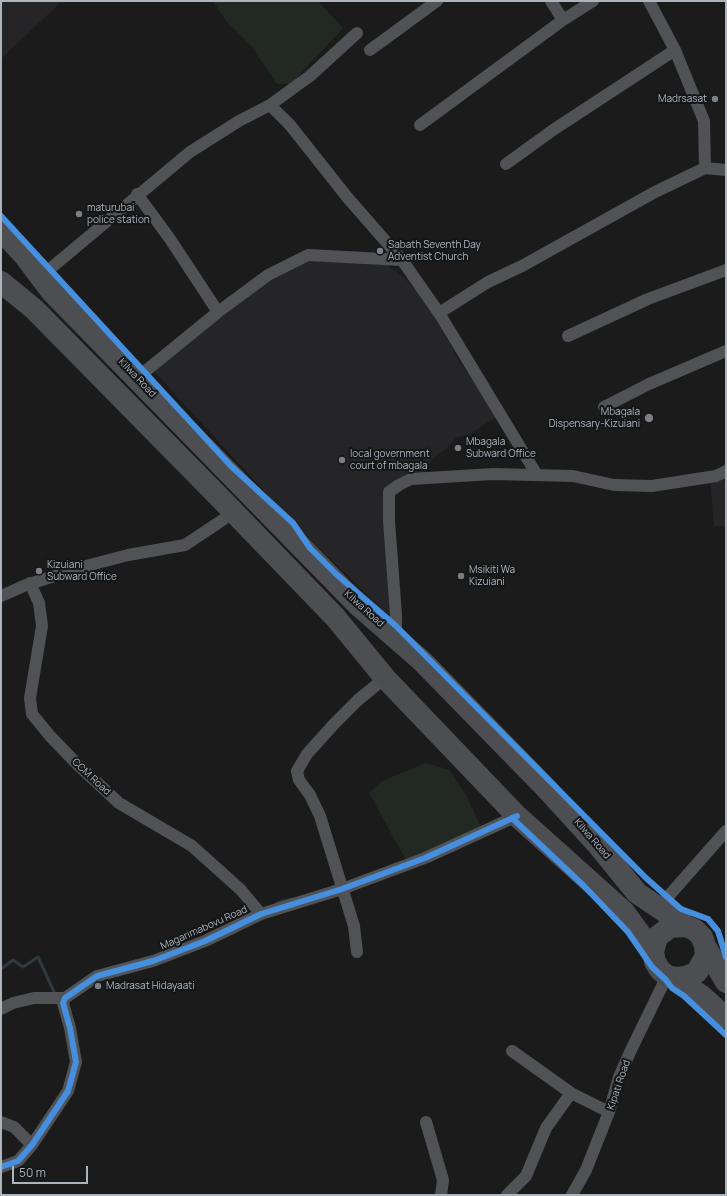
<!DOCTYPE html>
<html>
<head>
<meta charset="utf-8">
<style>
  body { margin:0 }
  #map { position:relative; width:727px; height:1196px; overflow:hidden; background:#1b1b1c; font-family:Manrope,sans-serif }
  canvas { display:block }
  .frame { position:absolute; inset:0; border:2px solid #aeb4bc; pointer-events:none }
  .scale { position:absolute; left:12px; top:1166px; width:76px; height:18px; box-sizing:border-box; border:2px solid #aeb4bc; border-top:0; padding-left:5px; font-size:12px; line-height:14px; white-space:nowrap; color:#aeb4bc; -webkit-text-stroke:3px #151618; paint-order:stroke }
</style>
</head>
<body>
<div id="map">
<canvas width="727" height="1196"></canvas>
<div class="frame"></div>
<div class="scale">50 m</div>
</div>
<script>
const ctx = document.querySelector('canvas').getContext('2d');
ctx.lineJoin = 'round';
function paint(path, color) {
  ctx.fillStyle = color;
  ctx.fill(path, 'evenodd');
}
function toPath(rows) {
  const path = new Path2D();
  for (const r of rows) {
    path.moveTo(r[0], r[1]);
    for (let i = 2; i < r.length; i += 2) path.lineTo(r[i], r[i + 1]);
  }
  return path;
}
function trace(path, color, width, dash) {
  ctx.strokeStyle = color;
  ctx.lineWidth = width;
  ctx.lineCap = dash ? 'butt' : 'round';
  ctx.setLineDash(dash || []);
  ctx.stroke(path);
}
function write(font, color, halo, rows, align = 'center') {
  ctx.font = font + ' Manrope,sans-serif';
  ctx.lineWidth = 4;
  ctx.setLineDash([]);
  ctx.textBaseline = 'middle';
  ctx.strokeStyle = halo;
  ctx.fillStyle = color;
  for (const [text, x, y, turn = 0] of rows) {
    ctx.save();
    ctx.translate(x, y);
    ctx.rotate((+turn || 0) * Math.PI / 180);
    ctx.textAlign = isNaN(turn) ? turn : align;
    if (halo) ctx.strokeText(text, 0, 0);
    ctx.fillText(text, 0, 0);
    ctx.restore();
  }
}
const built = toPath([
  [1,1,62,1,1,59],
  [303,258,387,265,404,277,425,300,458,359,497,416,469,435,457,437,447,448,433,458,422,478,384,492,398,625,295,525,151,368,237,300],
  [726,470,726,526,714,526,710,480]
]);
const green = toPath([
  [213,1,318,1,343,28,291,84,277,84,251,46,226,21],
  [426,763,450,770,467,797,481,827,406,860,369,793,382,781]
]);
const stream = toPath([
  [277,903,292,899],
  [1,969,13,960,23,967,38,957,55,994]
]);
const street = toPath([
  [551,1,563,20],
  [649,1,675,50,704,121,705,168],
  [370,50,437,1],
  [270,105,290,125,347,197,402,260,439,313,537,475],
  [420,125,563,20,593,1],
  [506,164,553,130,675,50],
  [137,194,170,239,218,312],
  [51,268,190,152,239,121,270,105,310,76,357,33],
  [439,313,488,282,522,266,655,192,705,168,726,170],
  [568,336,648,299,726,270],
  [137,378,218,312,268,275,308,255,402,260],
  [604,407,649,384,726,351],
  [30,583,39,603,42,626,30,698,32,714,50,736,78,765,119,803,192,846,241,890,261,914],
  [1,596,26,585,86,566,128,555,185,545,224,519],
  [393,635,396,626,396,615,389,521,389,492,399,485,411,479,493,474,573,476,614,485,652,486,716,476,726,471],
  [658,908,726,831],
  [357,952,354,926,320,816,310,795,299,780,297,771,307,754,334,724,358,700,385,678],
  [1,1009,13,1003,34,998,65,998],
  [512,1051,571,1093,609,1112],
  [1,1122,14,1127,32,1145],
  [426,1122,443,1180,441,1195],
  [1,1167,18,1161,32,1145,68,1091,76,1062,70,1028,63,1003,65,998,97,976,153,961,205,941,261,914,342,889,425,858,517,816],
  [507,1195,526,1176,546,1128,571,1093],
  [572,1195,586,1170,609,1112,619,1077,631,1050,667,976]
]);
const highway = toPath([
  [1,230,24,255,51,291,359,606,422,661,545,787,598,845,637,893,686,926],
  [1,282,34,309,223,501,335,617,385,678,517,816,624,912,653,952],
  [705,946,726,982],
  [676,978,686,977,697,972,706,956,705,946,702,937,695,930,686,926,670,927,657,937,653,952,655,962,660,970,667,976,676,978,703,997,726,1018]
]);
const cycleway = toPath([
  [1,216,231,466,293,523,310,548,336,574,396,626,646,878,681,909,708,919,718,931,726,957],
  [512,818,584,886,628,932,652,967,666,980,672,988,684,996,726,1035],
  [1,1167,18,1161,32,1145,68,1091,76,1062,70,1028,63,1003,65,998,97,976,153,961,205,941,261,914,342,889,425,858,517,816]
]);
const markers = [
  [715,99,4,"#7b7e84"],
  [79,214,4,"#7b7e84"],
  [380,251,4,"#7b7e84"],
  [649,418,5,"#7b7e84"],
  [458,448,4,"#7b7e84"],
  [342,460,4,"#7b7e84"],
  [39,571,4,"#7b7e84"],
  [461,576,4,"#7b7e84"],
  [98,986,4,"#7b7e84"]
];
const poiNames = [
  ["Madrsasat",707,99,"right"],
  ["maturubai",87,208],
  ["police station",87,220],
  ["Sabath Seventh Day",388,245],
  ["Adventist Church",388,257],
  ["Mbagala",640,412,"right"],
  ["Dispensary-Kizuiani",640,424,"right"],
  ["Mbagala",466,442],
  ["Subward Office",466,454],
  ["local government",350,454],
  ["court of mbagala",350,466],
  ["Kizuiani",47,565],
  ["Subward Office",47,577],
  ["Msikiti Wa",469,570],
  ["Kizuiani",469,582],
  ["Madrasat Hidayaati",106,986]
];
const streetNames = [
  ["Kilwa Road",137,378,46],
  ["Kilwa Road",364,609,42],
  ["CCM Road",91,777,43],
  ["Kilwa Road",592,839,49],
  ["Magarimabovu Road",204,928,-24],
  ["Kipati Road",619,1085,-71]
];
paint(built, '#252528');
paint(green, '#212922');
trace(stream, '#2f393e', 3);
trace(street, '#505255', 12);
trace(highway, '#4d4e51', 22);
trace(cycleway, '#468fdf', 6);
for (const [x, y, r, color] of markers) {
  const dot = new Path2D();
  dot.arc(x, y, r, 0, 2 * Math.PI);
  ctx.fillStyle = color;
  ctx.fill(dot);
  trace(dot, '#151618', 1.5);
}
write('10px', '#aeb4bc', '#151618', poiNames, 'left');
write('10px', '#aeb4bc', '#151618', streetNames);
</script>
</body>
</html>
